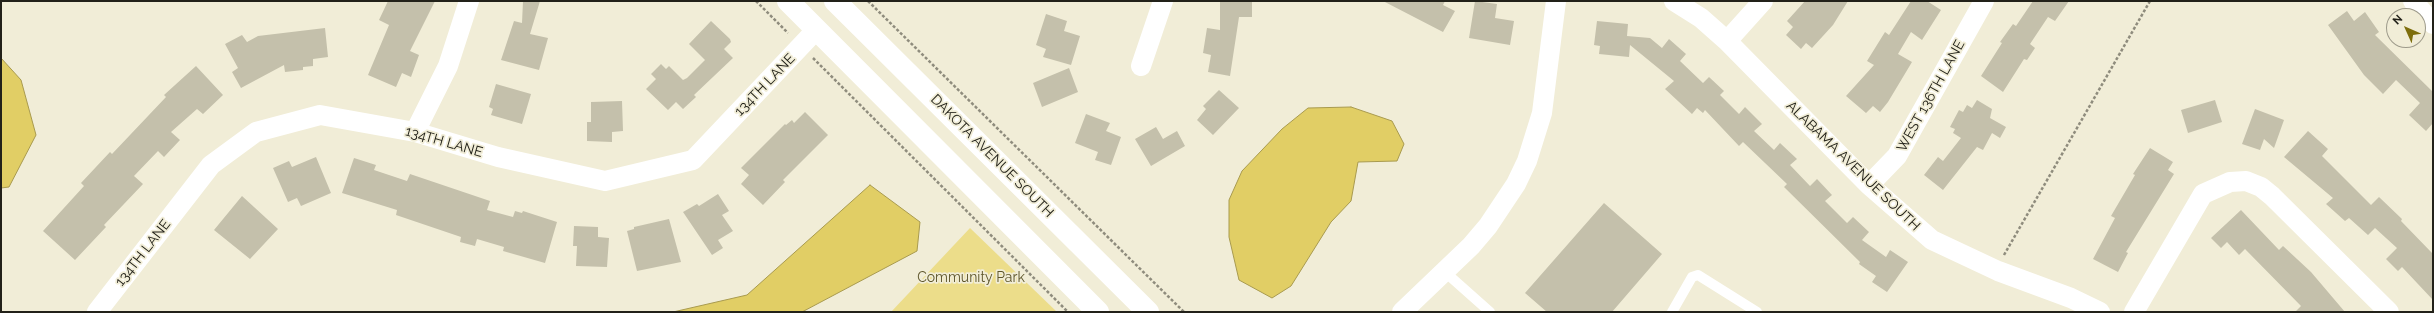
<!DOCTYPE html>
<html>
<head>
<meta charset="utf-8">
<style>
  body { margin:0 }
  #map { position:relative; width:2434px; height:313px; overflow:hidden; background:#f1edd7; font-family:Raleway,sans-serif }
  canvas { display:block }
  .frame { position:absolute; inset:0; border:2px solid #222119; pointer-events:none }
  .north { position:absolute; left:2386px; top:8px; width:40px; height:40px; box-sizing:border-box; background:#f1edd7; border:1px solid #9e9b8b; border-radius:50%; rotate:315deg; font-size:11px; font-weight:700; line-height:16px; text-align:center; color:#222119 }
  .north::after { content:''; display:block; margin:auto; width:14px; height:18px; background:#7e6e0c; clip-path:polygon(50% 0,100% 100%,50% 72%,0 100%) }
</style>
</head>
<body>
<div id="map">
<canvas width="2434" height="313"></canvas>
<div class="frame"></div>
<div class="north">N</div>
</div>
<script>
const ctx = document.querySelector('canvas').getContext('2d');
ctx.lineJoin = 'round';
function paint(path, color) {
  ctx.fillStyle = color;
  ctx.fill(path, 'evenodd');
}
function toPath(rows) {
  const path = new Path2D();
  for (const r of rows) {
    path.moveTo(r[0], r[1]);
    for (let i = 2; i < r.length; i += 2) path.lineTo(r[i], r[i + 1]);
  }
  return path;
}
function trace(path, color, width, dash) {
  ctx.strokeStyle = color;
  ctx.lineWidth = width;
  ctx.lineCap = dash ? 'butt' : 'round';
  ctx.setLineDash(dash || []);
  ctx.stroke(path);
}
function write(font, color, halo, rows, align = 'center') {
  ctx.font = font + ' Raleway,sans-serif';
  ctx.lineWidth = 3.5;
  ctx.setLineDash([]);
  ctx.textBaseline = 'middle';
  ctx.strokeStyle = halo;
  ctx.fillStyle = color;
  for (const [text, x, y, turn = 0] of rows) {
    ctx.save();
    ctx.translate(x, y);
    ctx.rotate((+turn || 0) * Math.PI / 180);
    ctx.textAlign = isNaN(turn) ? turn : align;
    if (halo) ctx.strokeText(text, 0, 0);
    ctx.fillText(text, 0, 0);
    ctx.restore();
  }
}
const green = toPath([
  [970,228,1057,312,891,312]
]);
const water = toPath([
  [1,58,21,80,36,135,9,187,1,188,1,58],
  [1351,107,1392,121,1404,144,1397,161,1358,162,1351,201,1331,222,1291,286,1272,298,1239,280,1229,237,1229,200,1242,171,1282,129,1308,108,1351,107],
  [870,185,920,222,917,251,802,312,673,312,747,295,870,185]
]);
const building = toPath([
  [388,1,435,1,410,51,419,55,411,77,402,73,396,87,368,75,389,25,379,20],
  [523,1,540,1,530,34,548,38,539,70,501,60,514,21,522,23],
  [1220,1,1252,1,1252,17,1239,17,1230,76,1208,72,1211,55,1203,53,1207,28,1220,30],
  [1383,1,1445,1,1443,5,1455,11,1443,32],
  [1475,1,1497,4,1495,18,1514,21,1510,45,1469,38],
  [1805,1,1848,1,1833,25,1812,48,1806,43,1801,49,1786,35,1793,27,1787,21],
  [1911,1,1927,1,1941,10,1922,40,1911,32,1898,54,1912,62,1888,102,1880,112,1873,106,1866,113,1846,96,1874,65,1867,61,1885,32,1889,35],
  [2033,1,2069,1,2055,21,2048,17,2030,44,2035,48,2027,60,2024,59,2003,92,1981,76,2002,43,2000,42,2013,24,2016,26],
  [2347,11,2354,21,2365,12,2379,32,2375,35,2432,91,2433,90,2433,123,2426,131,2409,115,2420,103,2396,80,2383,94,2364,75,2328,25],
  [1046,14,1067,21,1064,31,1080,36,1071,65,1043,57,1046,49,1036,45],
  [711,21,730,39,731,42,724,49,733,58,694,95,696,97,683,109,676,102,668,110,646,89,656,79,651,74,661,64,666,69,669,66,683,80,687,78,705,60,689,44],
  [1597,21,1628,24,1627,36,1650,38,1662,48,1669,39,1686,54,1680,61,1703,83,1709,77,1724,91,1720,95,1739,114,1745,107,1762,124,1754,131,1774,150,1780,143,1797,159,1790,165,1810,186,1817,179,1832,195,1825,201,1847,223,1853,217,1869,232,1862,240,1886,257,1890,250,1908,262,1887,292,1872,282,1876,276,1859,264,1860,262,1784,187,1787,184,1743,142,1739,146,1705,110,1703,113,1697,108,1692,114,1665,89,1674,81,1630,45,1629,57,1599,54,1600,46,1594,45],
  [325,28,328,57,313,59,313,66,303,67,303,70,285,72,284,65,241,88,232,72,238,68,225,44,242,35,247,42,258,36],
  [196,66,223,95,203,114,197,109,171,132,180,140,164,157,158,151,134,176,143,184,104,225,106,227,75,260,43,231,84,186,81,183,110,152,112,154,166,97,164,95],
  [1069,68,1078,92,1042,107,1033,83],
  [496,84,531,94,522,124,491,115,493,109,489,107],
  [1219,90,1239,108,1213,135,1197,120,1206,109,1203,106],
  [1977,100,1992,109,1990,118,2006,127,2000,138,1992,133,1983,150,1977,147,1943,190,1924,175,1938,157,1943,161,1961,138,1953,133,1955,129,1950,127,1959,110,1963,112,1967,105,1972,108],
  [2215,100,2222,122,2188,133,2181,110],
  [622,101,623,131,612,132,612,142,587,141,587,122,591,122,591,102],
  [2255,109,2284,120,2274,148,2264,139,2260,150,2242,144],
  [805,112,828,135,783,180,785,182,763,205,741,184,749,175,741,168,785,124,786,125,792,120,794,123],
  [1086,114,1110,123,1106,131,1121,137,1111,165,1095,160,1098,152,1075,143],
  [1156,127,1163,139,1177,131,1185,146,1151,166,1135,139],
  [2308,131,2328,149,2322,156,2371,205,2379,197,2402,219,2401,221,2433,254,2433,300,2402,267,2398,271,2386,259,2397,248,2375,228,2368,235,2349,218,2345,221,2326,204,2333,198,2284,157],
  [2150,148,2173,162,2168,170,2174,174,2126,252,2128,253,2118,272,2093,259,2115,218,2111,216,2135,175,2133,174],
  [316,157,331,193,301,206,297,198,288,202,273,168,289,161,292,167],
  [354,158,376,165,374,170,407,181,410,174,490,201,487,210,513,217,515,211,522,213,523,211,557,222,545,263,503,251,504,247,477,239,475,246,460,242,461,237,396,215,397,210,342,193],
  [718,194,729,211,722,215,733,231,718,240,723,248,712,255,683,212,697,204,699,206],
  [242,196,278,229,250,259,214,230],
  [1604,203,1662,254,1612,312,1547,312,1525,293],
  [2241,210,2279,250,2283,246,2311,272,2345,312,2295,312,2301,306,2245,249,2239,255,2227,242,2221,248,2211,238],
  [669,219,681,262,637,271,627,231,634,229,634,227],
  [574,226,598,227,598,237,609,238,607,267,576,266,577,246,573,246]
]);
const path = toPath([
  [756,1,788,33],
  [868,1,1184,312],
  [813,58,1068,312],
  [2004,255,2150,1]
]);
const lane = toPath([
  [1445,272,1490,312],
  [1672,312,1692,277,1698,275,1757,312]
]);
const street = toPath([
  [1674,1,1701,18,1727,41,1869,185,1932,240,1998,271,2071,298,2100,312],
  [2413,1,2433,24],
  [1727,41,1763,1],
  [1141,66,1163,1],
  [415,132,448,66,469,1],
  [1869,185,1897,156,1984,1],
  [97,312,211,165,256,132,320,115,415,132,498,157,605,181,693,160,816,30],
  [1402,312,1471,246,1488,226,1516,184,1527,161,1542,113,1556,1],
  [2134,312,2203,194,2230,182,2246,181,2261,187,2272,196,2389,312]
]);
const secondary = toPath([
  [788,1,1098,312],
  [835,1,1148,312]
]);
const streetNames = [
  ["134TH LANE",765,85,-46],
  ["WEST 136TH LANE",1931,96,-61],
  ["134TH LANE",444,142,16],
  ["DAKOTA AVENUE SOUTH",992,156,45],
  ["ALABAMA AVENUE SOUTH",1853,166,44],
  ["134TH LANE",143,253,-52]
];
const parkNames = [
  ["Community Park",971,278]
];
paint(green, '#ecdd8a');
paint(water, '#e1ce65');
trace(water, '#a89a4e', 1);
paint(building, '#c4c0ab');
trace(path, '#8f8c7d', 2.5, [3, 2]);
trace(lane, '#fff', 10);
trace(street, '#fff', 20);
trace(secondary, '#fff', 22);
write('14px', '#222119', '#f1edd7', streetNames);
write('14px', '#5d552a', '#f1edd7', parkNames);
</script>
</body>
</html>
